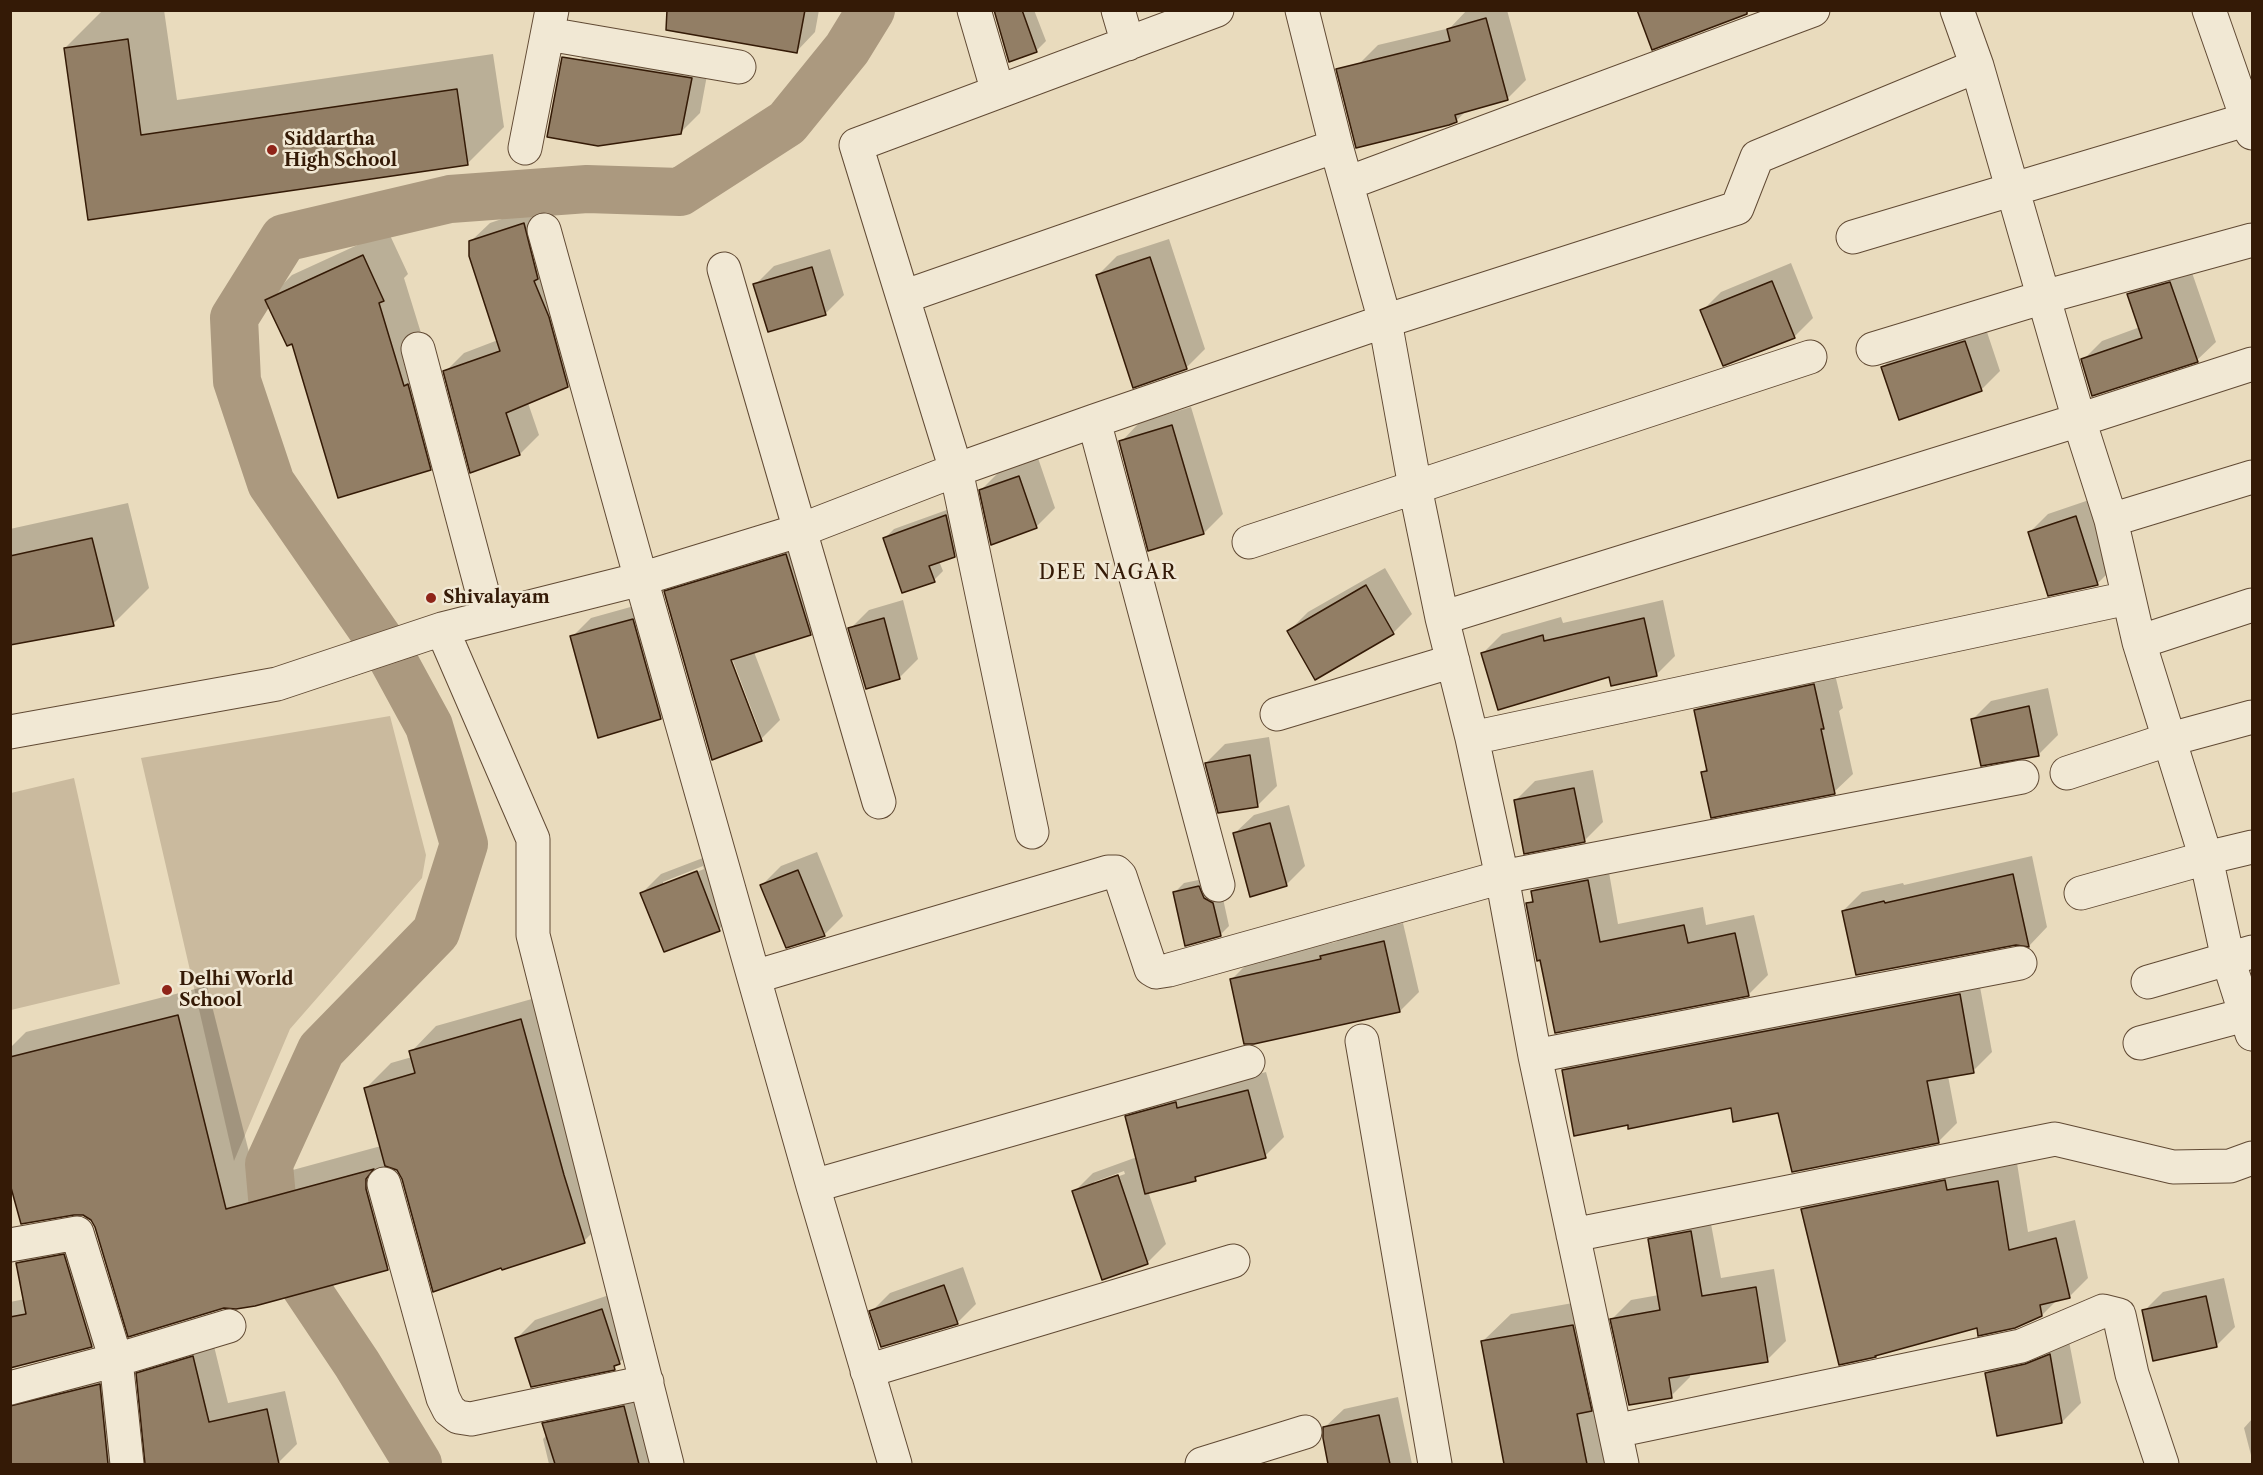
<!DOCTYPE html>
<html>
<head>
<meta charset="utf-8">
<style>
  body { margin:0 }
  #map { position:relative; width:2263px; height:1475px; overflow:hidden; background:#e9dbbd; font-family:"Libre Caslon Text",serif }
  canvas { display:block }
  .frame { position:absolute; inset:0; border:12px solid #341a06; pointer-events:none }
</style>
</head>
<body>
<div id="map">
<canvas width="2263" height="1475"></canvas>
<div class="frame"></div>
</div>
<script>
const ctx = document.querySelector('canvas').getContext('2d');
ctx.lineJoin = 'round';
function paint(path, color) {
  ctx.fillStyle = color;
  ctx.fill(path, 'evenodd');
}
function toPath(rows) {
  const path = new Path2D();
  for (const r of rows) {
    path.moveTo(r[0], r[1]);
    for (let i = 2; i < r.length; i += 2) path.lineTo(r[i], r[i + 1]);
  }
  return path;
}
function trace(path, color, width, dash) {
  ctx.strokeStyle = color;
  ctx.lineWidth = width;
  ctx.lineCap = dash ? 'butt' : 'round';
  ctx.setLineDash(dash || []);
  ctx.stroke(path);
}
function write(font, color, halo, rows, align = 'center') {
  ctx.font = font + ' "Libre Caslon Text",serif';
  ctx.lineWidth = 5;
  ctx.setLineDash([]);
  ctx.textBaseline = 'middle';
  ctx.strokeStyle = halo;
  ctx.fillStyle = color;
  for (const [text, x, y, turn = 0] of rows) {
    ctx.save();
    ctx.translate(x, y);
    ctx.rotate((+turn || 0) * Math.PI / 180);
    ctx.textAlign = isNaN(turn) ? turn : align;
    if (halo) ctx.strokeText(text, 0, 0);
    ctx.fillText(text, 0, 0);
    ctx.restore();
  }
}
const green = toPath([
  [390,716,426,855,422,878,290,1029,234,1161,141,758],
  [74,778,120,984,11,1010,11,793]
]);
const shadow = toPath([
  [115,10,164,10,177,100,493,54,504,127,468,163,90,218,65,48,101,12],
  [678,10,819,10,815,32,797,51,674,32],
  [995,10,1034,10,1046,41,1036,51],
  [1467,10,1507,10,1526,80,1507,99,1467,110,1456,121,1359,64,1378,45,1450,28],
  [598,42,710,59,700,113,681,132,579,61],
  [543,205,586,367,567,386,528,403,539,435,520,454,471,471,445,372,464,353,498,340,470,242,490,223],
  [388,231,408,274,404,278,455,443,430,469,293,342,267,300,292,275],
  [1169,239,1205,349,1186,368,1098,275,1117,256],
  [830,249,844,295,825,314,755,285,774,266],
  [1791,263,1813,318,1794,337,1702,311,1721,292],
  [2189,264,2216,342,2197,360,2083,360,2102,341,2140,327,2128,294,2147,275],
  [1984,323,2000,371,1981,390,1882,368,1901,349],
  [1191,407,1223,514,1204,533,1149,549,1121,442,1139,423],
  [1038,458,1055,508,1036,527,981,490,1000,471],
  [2095,498,2116,565,2097,584,2029,533,2048,514],
  [128,503,149,588,113,624,10,643,10,529],
  [955,507,964,547,954,556,939,561,943,571,934,580,885,538,894,529],
  [805,536,829,615,810,634,754,652,780,720,761,739,666,592,685,573],
  [730,653,760,732,757,732,727,654],
  [1385,568,1412,614,1393,633,1289,631,1308,612],
  [903,600,918,659,899,678,850,629,869,610],
  [1663,600,1675,656,1656,675,1610,676,1483,653,1502,634,1561,617,1563,623],
  [652,601,679,699,660,718,572,637,591,618],
  [1833,666,1843,708,1839,711,1853,774,1834,792,1702,773,1708,767,1696,710,1715,691],
  [2048,688,2058,735,2039,754,1982,764,1972,720,1991,701],
  [1269,737,1277,786,1258,805,1206,763,1225,744],
  [1593,770,1603,822,1584,841,1516,800,1535,781],
  [1289,805,1305,866,1286,885,1235,833,1254,815],
  [817,852,843,916,824,935,762,885,781,866],
  [716,853,738,911,719,929,642,893,661,874],
  [703,866,704,869,663,886,663,882],
  [2032,856,2047,927,2029,946,1843,911,1862,892,1903,883,1904,885],
  [1607,861,1618,924,1703,907,1706,925,1754,915,1768,975,1749,994,1541,958,1528,904,1534,898,1533,891,1552,872],
  [1208,878,1222,894,1229,926,1220,935,1175,892,1184,883],
  [1403,923,1419,992,1400,1011,1232,979,1251,960,1336,942,1341,937],
  [1978,976,1992,1052,1973,1071,1948,1076,1957,1123,1938,1142,1779,1111,1732,1106,1629,1124,1563,1071,1582,1052],
  [207,986,256,1180,381,1146,366,1088,391,1063,412,1057,411,1052,436,1026,546,995,609,1216,584,1241,403,1178,399,1172,417,1239,387,1268,96,1227,92,1219,10,1178,10,1048,26,1032],
  [1266,1072,1284,1137,1265,1156,1200,1174,1195,1179,1148,1191,1166,1244,1147,1263,1074,1192,1093,1173,1137,1157,1127,1117,1146,1098,1196,1090],
  [1124,1171,1125,1174,1094,1185,1094,1182],
  [2017,1163,2028,1232,2075,1220,2088,1278,2069,1297,2057,1300,2042,1315,1978,1326,1803,1209,1822,1190],
  [1709,1213,1721,1278,1774,1269,1786,1341,1767,1360,1690,1373,1690,1377,1671,1396,1612,1319,1631,1300,1659,1295,1649,1240,1668,1221],
  [83,1236,111,1327,92,1346,10,1367,10,1302,25,1299,18,1263,37,1244],
  [963,1267,976,1304,957,1323,871,1312,890,1293],
  [2224,1278,2235,1327,2216,1346,2144,1311,2163,1292],
  [621,1291,638,1344,614,1368,516,1339,535,1320],
  [1601,1298,1619,1464,1506,1464,1483,1341,1511,1314],
  [2068,1336,2081,1403,2062,1422,1987,1373,2006,1354],
  [212,1338,228,1403,285,1391,297,1444,278,1463,270,1464,10,1464,10,1374,118,1366,138,1462,147,1464,138,1374,157,1355],
  [643,1388,663,1464,549,1464,543,1439,547,1435,544,1424,563,1405],
  [1398,1397,1412,1464,1330,1464,1324,1437,1324,1428,1344,1409],
  [2252,1419,2252,1459,2244,1428]
]);
const canal = toPath([
  [418,1464,357,1364,276,1243,269,1164,321,1050,436,932,464,844,429,726,392,658,271,483,237,381,234,318,284,238,450,199,587,189,680,192,787,123,847,49,871,10]
]);
const building = toPath([
  [667,10,805,10,797,53,666,30,667,10],
  [994,10,1022,10,1037,52,1009,62,994,10],
  [1637,10,1747,10,1747,14,1652,50,1637,10],
  [1486,18,1508,100,1455,115,1457,122,1449,125,1356,148,1336,69,1450,41,1447,29,1486,18],
  [128,39,141,135,457,89,468,165,88,220,64,48,128,39],
  [562,57,692,78,681,134,598,146,547,137,562,57],
  [524,223,538,279,534,281,549,317,568,387,506,413,520,455,470,473,443,371,500,351,469,256,469,241,524,223],
  [363,255,384,301,379,303,404,386,408,384,431,470,338,498,292,344,287,346,265,300,363,255],
  [1150,257,1187,369,1133,388,1096,275,1150,257],
  [812,267,826,315,768,332,753,284,812,267],
  [1772,281,1795,338,1723,366,1700,310,1772,281],
  [2170,282,2198,362,2092,396,2081,359,2142,338,2127,294,2170,282],
  [1965,341,1982,391,1899,420,1881,367,1965,341],
  [1172,425,1204,534,1148,551,1119,441,1172,425],
  [1019,476,1037,528,991,545,979,490,1019,476],
  [946,515,955,557,929,566,935,582,902,593,883,538,946,515],
  [2076,516,2098,585,2048,596,2028,532,2076,516],
  [92,538,114,626,10,645,10,556,92,538],
  [786,554,811,635,731,660,762,741,712,760,664,591,786,554],
  [1366,585,1394,634,1315,680,1287,631,1366,585],
  [884,618,900,679,866,689,848,628,884,618],
  [1644,618,1657,676,1611,686,1609,677,1498,710,1481,653,1543,635,1544,641,1644,618],
  [633,619,661,719,598,738,570,636,633,619],
  [1814,684,1824,729,1821,729,1835,794,1711,818,1701,772,1707,771,1694,710,1814,684],
  [2029,706,2039,756,1981,766,1971,719,2029,706],
  [1250,755,1258,807,1218,813,1205,763,1250,755],
  [1574,788,1585,842,1524,854,1514,800,1574,788],
  [1270,823,1287,886,1250,897,1233,833,1270,823],
  [798,870,825,936,786,948,760,885,798,870],
  [697,871,720,931,664,952,640,893,697,871],
  [2013,874,2029,947,2016,945,1856,975,1842,911,1884,901,1885,903,2013,874],
  [1588,880,1600,942,1684,925,1688,943,1735,933,1749,996,1555,1033,1540,960,1537,961,1526,903,1533,902,1531,891,1588,880],
  [1199,886,1204,898,1213,903,1221,936,1185,946,1173,892,1199,886],
  [1384,941,1400,1012,1254,1044,1244,1044,1230,979,1321,959,1320,956,1384,941],
  [1960,994,1974,1073,1927,1081,1939,1143,1792,1172,1778,1113,1733,1122,1731,1108,1628,1129,1628,1125,1574,1136,1562,1070,1960,994],
  [178,1015,226,1209,374,1169,366,1179,366,1189,388,1270,255,1306,236,1309,224,1308,128,1337,95,1227,91,1220,83,1215,74,1215,21,1224,10,1184,10,1057,178,1015],
  [521,1019,564,1175,585,1243,502,1270,501,1268,433,1292,402,1179,397,1170,385,1166,364,1088,415,1073,409,1051,521,1019],
  [1248,1090,1266,1158,1195,1177,1196,1181,1145,1194,1125,1116,1176,1102,1177,1108,1248,1090],
  [1118,1175,1148,1264,1102,1280,1072,1191,1118,1175],
  [1945,1180,1947,1190,1998,1181,2009,1250,2056,1238,2070,1298,2040,1305,2042,1316,2015,1328,1978,1336,1977,1328,1875,1356,1876,1357,1839,1365,1801,1209,1945,1180],
  [1691,1231,1702,1296,1756,1287,1768,1362,1669,1378,1672,1398,1629,1405,1610,1319,1660,1310,1648,1239,1691,1231],
  [64,1254,92,1347,10,1368,10,1317,26,1314,16,1263,64,1254],
  [944,1285,958,1324,881,1347,869,1311,944,1285],
  [2206,1296,2217,1347,2153,1361,2142,1310,2206,1296],
  [602,1309,620,1364,614,1366,615,1370,531,1387,515,1338,602,1309],
  [1573,1325,1592,1411,1577,1414,1587,1464,1504,1464,1481,1341,1573,1325],
  [2050,1354,2062,1423,1997,1436,1985,1373,2025,1364,2050,1354],
  [193,1356,209,1422,267,1409,279,1464,145,1464,136,1373,193,1356],
  [100,1384,108,1464,10,1464,10,1406,100,1384],
  [624,1406,639,1464,555,1464,542,1423,624,1406],
  [1379,1415,1390,1464,1328,1464,1323,1438,1323,1427,1379,1415]
]);
const minor = toPath([
  [974,10,998,92],
  [1118,10,1128,44],
  [1302,10,1336,146,1385,321,1415,487,1442,618,1472,738,1502,877,1535,1056,1622,1464],
  [1957,10,1977,66,2079,420,2111,520,2139,642,2206,858,2228,959,2252,1034],
  [2209,10,2252,133],
  [548,34,739,67],
  [525,148,552,10],
  [1348,183,1813,10],
  [544,230,641,579,813,1186,895,1464],
  [1853,237,2252,118],
  [724,269,879,802],
  [903,297,1336,146],
  [418,349,489,617],
  [1873,349,2044,297,2252,240],
  [1094,421,1218,885],
  [2111,520,2252,477],
  [1249,542,1810,357],
  [1442,618,2079,420,2252,364],
  [442,629,533,839,533,935,667,1464],
  [2139,642,2252,605],
  [1277,714,1453,661],
  [10,732,277,684,442,629,641,579,801,530,956,470,1094,421,1385,321,1737,208,1757,157,1977,66],
  [1472,738,2128,598],
  [2067,773,2167,740,2252,717],
  [1032,832,956,470,856,145,1217,10],
  [2081,893,2206,858,2252,847],
  [754,977,1108,872,1116,872,1120,876,1151,969,1156,972,1169,970,1502,877,2022,777],
  [2148,982,2252,952],
  [1362,1041,1435,1464],
  [2140,1043,2252,1013],
  [1535,1056,2020,963],
  [384,1184,443,1398,449,1410,458,1417,471,1419,647,1382],
  [813,1186,1248,1062],
  [1573,1235,2055,1139,2173,1167,2230,1166,2252,1158],
  [10,1245,77,1233,116,1360,127,1464],
  [867,1371,1233,1261],
  [10,1388,116,1360,229,1326],
  [1615,1431,2021,1346,2103,1311,2119,1315,2132,1374,2162,1464],
  [1202,1464,1305,1432]
]);
const markers = [
  [272,150,6,"#8f2418"],
  [431,598,6,"#8f2418"],
  [167,990,6,"#8f2418"]
];
const poiNames = [
  ["Siddartha",284,140],
  ["High School",284,161],
  ["Shivalayam",443,598],
  ["Delhi World",179,980],
  ["School",179,1001]
];
const neighbourhoodNames = [
  ["DEE NAGAR",1108,573]
];
paint(green, '#caba9e');
paint(shadow, '#0003');
trace(canal, '#ab997f', 48);
paint(building, '#927e65');
trace(building, '#341a06', 1.5);
trace(minor, '#614a34', 35);
trace(minor, '#f1e8d4', 33);
for (const [x, y, r, color] of markers) {
  const dot = new Path2D();
  dot.arc(x, y, r, 0, 2 * Math.PI);
  ctx.fillStyle = color;
  ctx.fill(dot);
  trace(dot, '#f1e8d4', 2);
}
write('bold 18px', '#341a06', '#f1e8d4', poiNames, 'left');
ctx.letterSpacing = '1.5px';
write('20px', '#341a06', '#f1e8d4', neighbourhoodNames);
ctx.letterSpacing = '0px';
</script>
</body>
</html>
